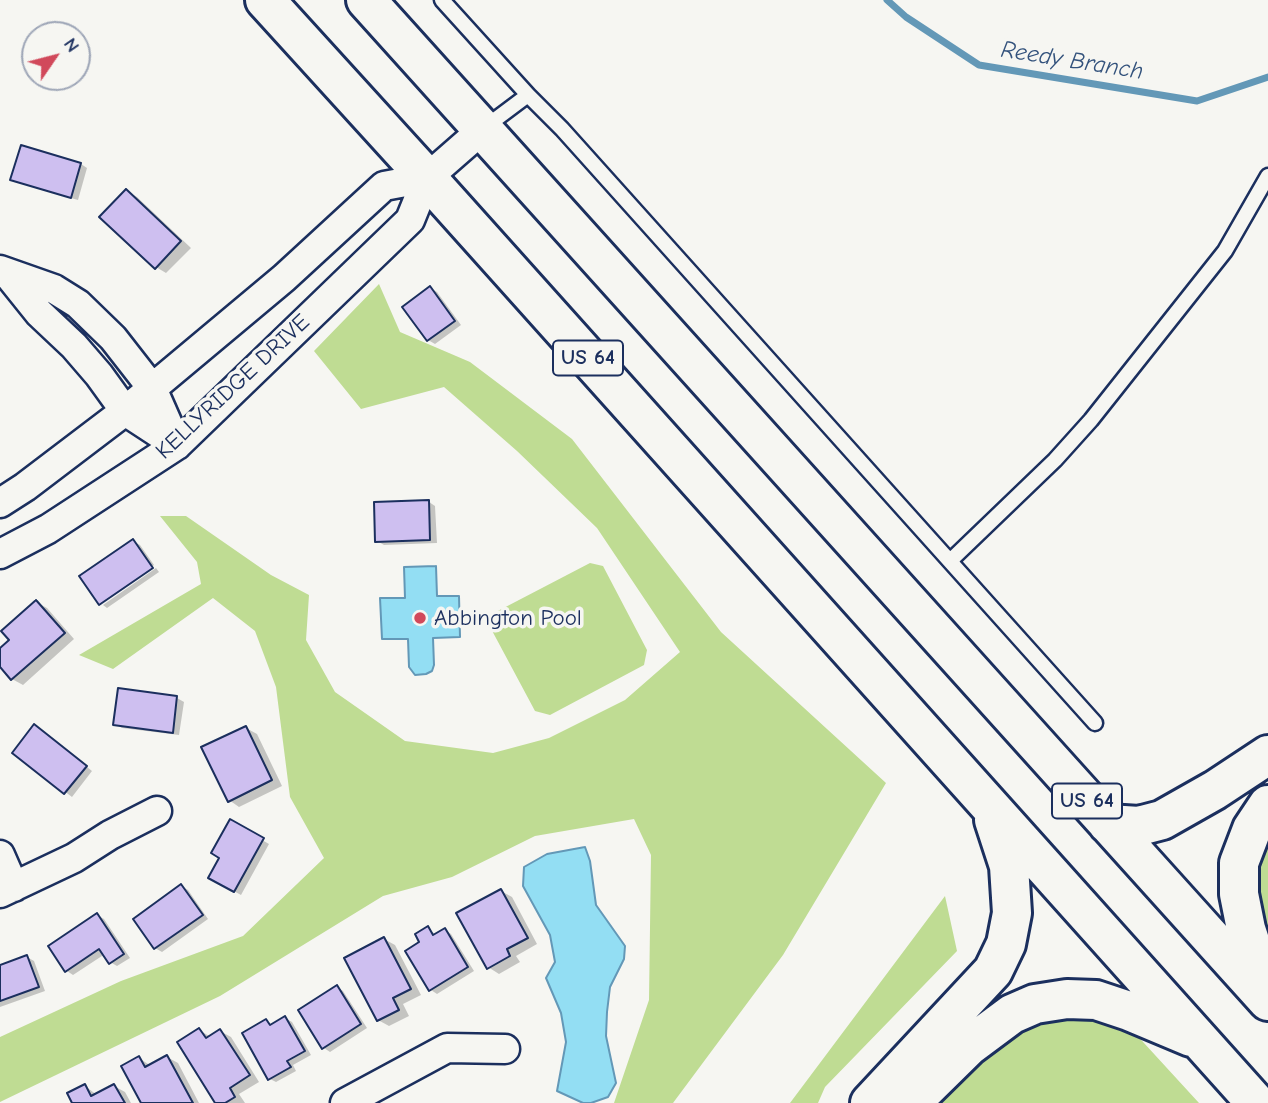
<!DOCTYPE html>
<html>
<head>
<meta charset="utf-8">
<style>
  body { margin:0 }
  #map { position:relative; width:1268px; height:1103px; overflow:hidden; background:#f6f6f2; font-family:"Comic Neue",sans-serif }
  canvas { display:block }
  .north { position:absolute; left:21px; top:21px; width:70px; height:70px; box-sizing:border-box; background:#f6f6f2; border:2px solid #9ea6b7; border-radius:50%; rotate:55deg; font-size:19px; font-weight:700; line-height:28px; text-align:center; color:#1b2f5e }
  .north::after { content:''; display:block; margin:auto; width:24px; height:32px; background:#d1495b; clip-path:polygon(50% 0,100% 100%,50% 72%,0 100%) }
</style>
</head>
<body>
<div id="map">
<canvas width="1268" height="1103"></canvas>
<div class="north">N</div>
</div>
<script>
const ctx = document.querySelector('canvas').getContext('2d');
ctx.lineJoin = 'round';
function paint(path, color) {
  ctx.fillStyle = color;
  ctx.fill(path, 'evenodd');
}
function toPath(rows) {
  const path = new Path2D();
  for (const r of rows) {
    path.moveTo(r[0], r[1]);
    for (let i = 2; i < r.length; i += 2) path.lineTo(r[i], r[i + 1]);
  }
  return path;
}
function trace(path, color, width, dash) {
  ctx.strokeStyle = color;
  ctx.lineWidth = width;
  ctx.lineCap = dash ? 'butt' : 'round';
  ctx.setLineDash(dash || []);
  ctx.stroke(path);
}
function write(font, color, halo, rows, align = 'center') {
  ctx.font = font + ' "Comic Neue",sans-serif';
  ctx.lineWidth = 7;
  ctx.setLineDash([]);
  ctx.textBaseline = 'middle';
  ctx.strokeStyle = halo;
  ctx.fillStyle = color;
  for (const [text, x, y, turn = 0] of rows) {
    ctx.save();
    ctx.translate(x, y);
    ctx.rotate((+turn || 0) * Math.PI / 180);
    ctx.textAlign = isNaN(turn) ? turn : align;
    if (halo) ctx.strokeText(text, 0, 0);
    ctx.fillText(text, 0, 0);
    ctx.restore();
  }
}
const green = toPath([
  [379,284,400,332,470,362,572,439,721,632,886,783,783,955,673,1103,614,1103,649,1000,651,855,634,819,535,836,452,877,383,896,220,996,0,1102,0,1037,121,981,243,936,324,858,290,797,276,687,255,631,213,598,113,669,79,655,201,584,197,562,160,516,186,516,271,575,309,595,306,640,335,692,405,741,493,753,549,738,625,700,680,652,597,528,517,451,444,387,361,409,314,351],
  [590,563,603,566,647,650,644,665,550,715,535,711,489,625,494,613],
  [1268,832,1268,931,1253,896,1256,857],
  [945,896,957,951,825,1087,818,1103,790,1103],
  [1092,1016,1133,1031,1199,1103,930,1103,991,1044,1046,1020]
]);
const water = toPath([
  [436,566,437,596,459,596,460,637,433,638,434,665,432,671,426,674,415,675,409,667,408,639,382,639,380,598,405,598,404,567,436,566],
  [585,847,590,861,596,905,625,946,624,959,610,987,607,1012,606,1036,616,1083,608,1097,591,1103,583,1103,557,1091,566,1042,561,1013,546,978,555,962,550,935,523,886,524,867,547,854,585,847]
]);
const shadow = toPath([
  [22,147,81,164,87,168,78,200,19,183,13,179],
  [126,191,137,197,191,248,166,273,156,267],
  [430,288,437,292,461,325,435,344,428,340],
  [429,502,435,506,437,543,384,545,377,541],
  [133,541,140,545,154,565,101,602,101,604,82,577],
  [156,568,159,572,107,608,103,605],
  [36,602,47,608,74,639,23,685,12,679,0,665,0,651,12,640],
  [177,698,184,702,179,735,122,728,115,724],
  [246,728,257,734,282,786,239,807,229,800],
  [41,730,92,771,72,797,14,753],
  [231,822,269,844,241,895,210,878,222,857],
  [181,886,188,890,208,919,162,952,155,948],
  [501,891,512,897,537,944,516,956,520,962,499,974,488,967],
  [97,915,104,919,130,958,117,966,110,962,105,954,73,975,67,971],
  [428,928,436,935,445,930,451,934,474,971,437,994,431,990,422,942],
  [384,939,395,945,421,995,403,1004,409,1016,389,1026,378,1020],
  [27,957,34,961,45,991,0,1007,0,967],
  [337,987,343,991,367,1028,330,1052,324,1048],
  [285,1018,292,1022,311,1055,293,1065,296,1071,276,1082,270,1079,266,1021,272,1025],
  [199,1030,211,1037,220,1031,231,1037,259,1082,239,1094,245,1103,217,1103],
  [167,1057,178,1063,199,1103,143,1103,139,1058,151,1066],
  [85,1086,97,1095,114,1086,125,1092,131,1103,74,1103]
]);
const stream = toPath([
  [887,0,906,17,979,65,1197,101,1268,77]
]);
const building = toPath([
  [21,145,81,163,71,198,10,180,21,145],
  [126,189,181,241,155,269,99,217,126,189],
  [430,286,455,321,427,341,402,307,430,286],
  [429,500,430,540,375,542,374,502,429,500],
  [133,539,153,568,99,605,79,576,133,539],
  [36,600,65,633,11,680,0,667,0,648,9,640,1,631,36,600],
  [118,688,177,696,173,733,113,725,118,688],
  [34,724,87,766,64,794,12,753,34,724],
  [246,726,272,780,228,802,201,747,246,726],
  [230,819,264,838,234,892,208,878,219,858,211,853,230,819],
  [181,884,203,915,154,949,133,919,181,884],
  [501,889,528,938,507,949,510,956,487,969,456,913,501,889],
  [97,913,124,954,109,964,99,949,65,972,48,946,97,913],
  [428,926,433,935,445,928,468,967,429,991,405,951,419,942,415,934,428,926],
  [384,937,411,989,393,998,399,1010,377,1021,344,958,384,937],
  [27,955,39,987,0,1001,0,965,27,955],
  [337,985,361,1024,322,1049,298,1010,337,985],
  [285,1016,305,1051,287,1061,291,1067,268,1080,242,1033,266,1019,270,1025,285,1016],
  [199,1028,206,1038,220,1029,250,1075,230,1088,235,1097,225,1103,215,1103,177,1042,199,1028],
  [167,1055,193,1103,141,1103,121,1066,139,1056,145,1067,167,1055],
  [85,1084,91,1096,114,1084,125,1103,72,1103,67,1093,85,1084]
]);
const service = toPath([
  [442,0,528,95,484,128],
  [528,95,562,129,1095,723],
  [950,561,1055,460,1091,420,1225,251,1268,176]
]);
const minor = toPath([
  [0,270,54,289,78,304,113,338,152,388,177,445],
  [7,273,39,313,74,346,99,375,125,411,177,445],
  [0,503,25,487,125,411,284,278,384,186,427,178],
  [0,554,48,529,177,445,410,220,427,178,483,129],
  [0,855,14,887],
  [0,893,74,858,110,835,157,811],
  [345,1103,447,1048,505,1049]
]);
const trunk = toPath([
  [265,0,427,178,1256,1103],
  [366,0,1268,1001],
  [1108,824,1139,826,1162,820,1215,790,1268,755],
  [1266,990,1246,929,1239,894,1239,863,1252,829,1268,805],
  [870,1103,993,971,1006,944,1012,913,1009,866,994,820],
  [911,1103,969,1046,1012,1014,1035,1004,1067,999,1096,1000,1129,1011,1191,1037]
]);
const markers = [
  [420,618,7,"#d1495b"]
];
const shields = [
  [588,358,70],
  [1087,801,70]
];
const shieldNames = [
  ["US 64",588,358],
  ["US 64",1087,801]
];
const streetNames = [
  ["KELLYRIDGE DRIVE",233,387,-43]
];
const poiNames = [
  ["Abbington Pool",434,618]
];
const waterNames = [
  ["Reedy Branch",1072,61,9]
];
paint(green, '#bfdc93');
paint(water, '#93def3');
trace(water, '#6398b7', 2);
paint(shadow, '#0003');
trace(stream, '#6398b7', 7);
paint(building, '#cebff0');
trace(building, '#1b2f5e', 2);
trace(service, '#1b2f5e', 19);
trace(minor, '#1b2f5e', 33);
trace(trunk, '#1b2f5e', 44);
trace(service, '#f6f6f2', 14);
trace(minor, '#f6f6f2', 28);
trace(trunk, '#f6f6f2', 38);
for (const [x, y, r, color] of markers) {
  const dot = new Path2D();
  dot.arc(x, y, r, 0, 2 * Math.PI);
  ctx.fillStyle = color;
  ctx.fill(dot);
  trace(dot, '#f6f6f2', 2.5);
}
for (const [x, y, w] of shields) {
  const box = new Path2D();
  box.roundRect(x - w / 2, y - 17.5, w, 35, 5);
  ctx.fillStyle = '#f6f6f2';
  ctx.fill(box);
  trace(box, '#1b2f5e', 2);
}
write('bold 21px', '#1b2f5e', null, shieldNames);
write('23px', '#1b2f5e', '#f6f6f2', streetNames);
write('23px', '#1b2f5e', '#f6f6f2', poiNames, 'left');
write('italic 24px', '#33527c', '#f6f6f2', waterNames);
</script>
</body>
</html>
